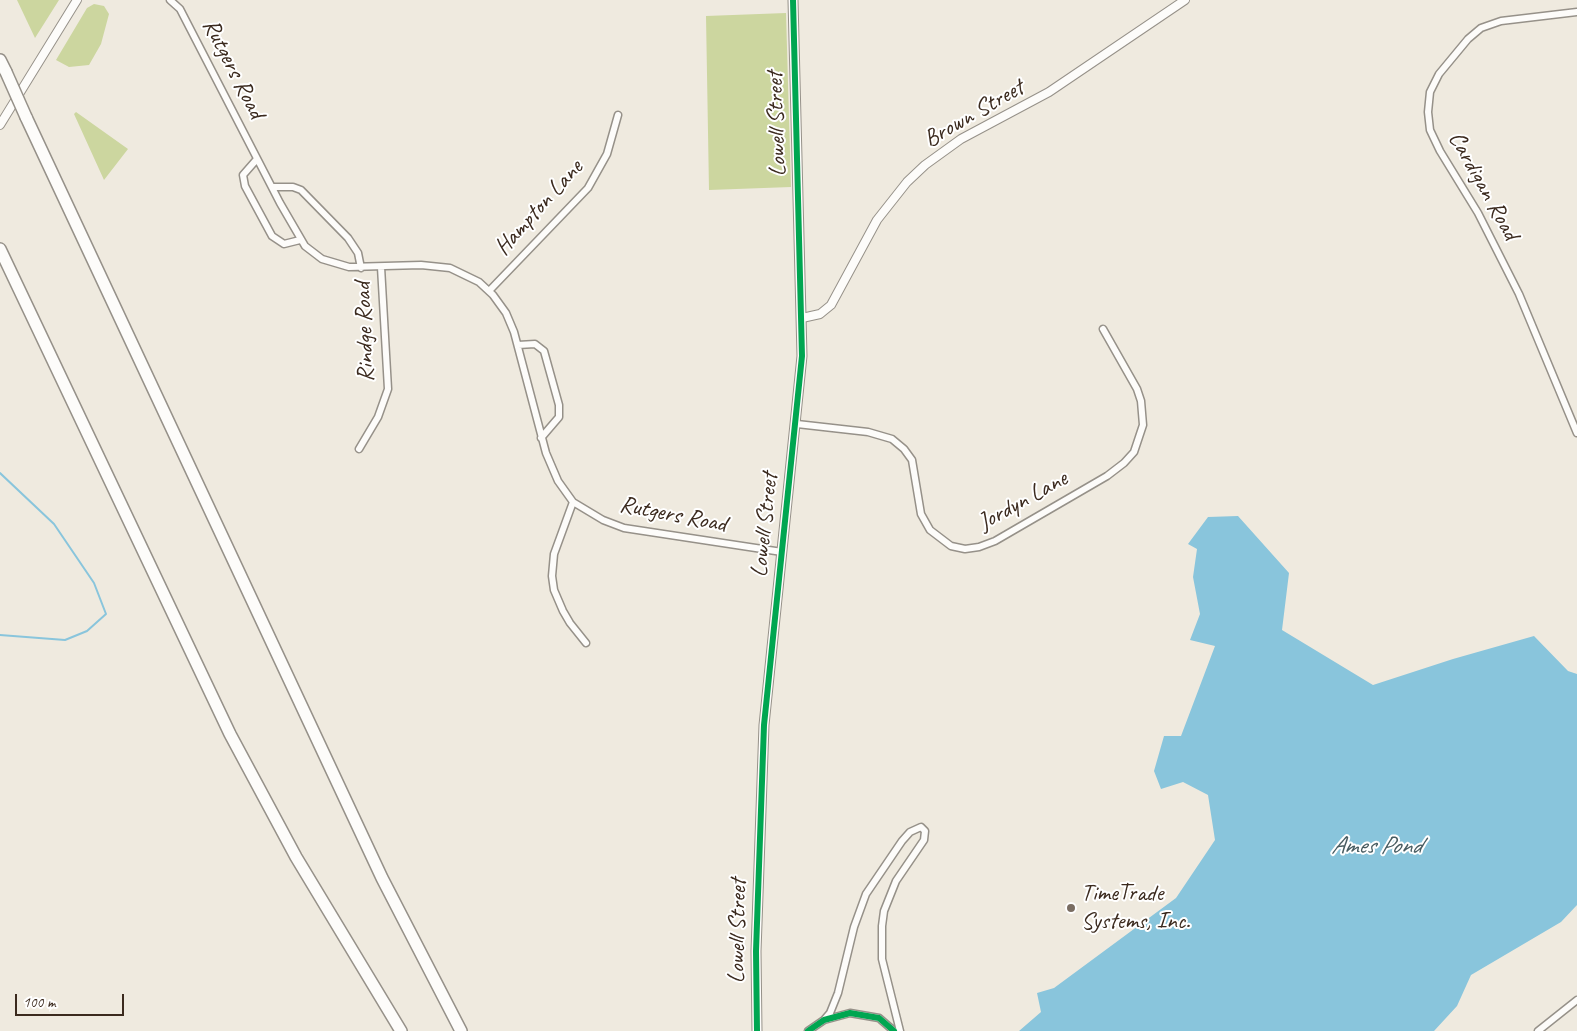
<!DOCTYPE html>
<html>
<head>
<meta charset="utf-8">
<style>
  body { margin:0 }
  #map { position:relative; width:1577px; height:1031px; overflow:hidden; background:#efeadf; font-family:Caveat,sans-serif }
  canvas { display:block }
  .scale { position:absolute; left:15px; top:994px; width:109px; height:22px; box-sizing:border-box; border:2px solid #3b2a1e; border-top:0; padding-left:6px; font-size:15px; line-height:18px; white-space:nowrap; color:#3b2a1e; -webkit-text-stroke:4px #fff; paint-order:stroke }
</style>
</head>
<body>
<div id="map">
<canvas width="1577" height="1031"></canvas>
<div class="scale">100 m</div>
</div>
<script>
const ctx = document.querySelector('canvas').getContext('2d');
ctx.lineJoin = 'round';
function paint(path, color) {
  ctx.fillStyle = color;
  ctx.fill(path, 'evenodd');
}
function toPath(rows) {
  const path = new Path2D();
  for (const r of rows) {
    path.moveTo(r[0], r[1]);
    for (let i = 2; i < r.length; i += 2) path.lineTo(r[i], r[i + 1]);
  }
  return path;
}
function trace(path, color, width, dash) {
  ctx.strokeStyle = color;
  ctx.lineWidth = width;
  ctx.lineCap = dash ? 'butt' : 'round';
  ctx.setLineDash(dash || []);
  ctx.stroke(path);
}
function write(font, color, halo, rows, align = 'center') {
  ctx.font = font + ' Caveat,sans-serif';
  ctx.lineWidth = 4;
  ctx.setLineDash([]);
  ctx.textBaseline = 'middle';
  ctx.strokeStyle = halo;
  ctx.fillStyle = color;
  for (const [text, x, y, turn = 0] of rows) {
    ctx.save();
    ctx.translate(x, y);
    ctx.rotate((+turn || 0) * Math.PI / 180);
    ctx.textAlign = isNaN(turn) ? turn : align;
    if (halo) ctx.strokeText(text, 0, 0);
    ctx.fillText(text, 0, 0);
    ctx.restore();
  }
}
const green = toPath([
  [17,0,59,0,35,38],
  [94,4,104,6,109,14,101,44,89,65,69,67,56,60,87,8],
  [786,13,791,187,709,190,706,16],
  [76,112,128,149,104,180,74,114]
]);
const water = toPath([
  [1238,516,1289,573,1282,630,1373,685,1453,659,1534,636,1568,671,1577,674,1577,905,1561,922,1471,975,1457,1006,1434,1031,1019,1031,1041,1012,1037,993,1054,988,1176,898,1215,840,1208,795,1183,782,1161,789,1154,771,1164,736,1181,736,1215,646,1190,640,1200,614,1193,577,1197,549,1188,544,1208,517]
]);
const stream = toPath([
  [0,473,54,524,94,583,106,614,87,631,65,640,0,635]
]);
const minor = toPath([
  [170,0,180,9,280,203,305,246,322,259,349,267,421,265,450,268,479,282,493,295,506,313,514,332,546,453,558,481,573,502,603,520,624,528,782,552],
  [1577,12,1501,21,1481,28,1468,39,1439,74,1430,92,1428,112,1430,130,1440,151,1478,213,1519,294,1577,433],
  [257,159,243,175,245,186,272,236,284,244,300,240],
  [272,187,293,187,301,190,348,238,358,253,361,268],
  [489,291,588,188,607,154,618,115],
  [518,345,535,344,544,351,559,405,559,417,541,438],
  [797,424,868,432,892,439,904,449,912,460,921,514,930,530,951,546,965,549,979,547,995,541,1107,476,1124,463,1134,452,1143,425,1141,401,1137,389,1103,329],
  [359,449,378,417,388,389,381,267],
  [573,502,554,554,552,576,554,590,563,611,570,623,586,643],
  [824,1020,830,1013,838,993,854,927,866,894,902,841,910,832,921,827,925,831,924,840,896,881,884,911,882,926,882,959,900,1031],
  [808,1031,824,1020,850,1013,879,1018,894,1031],
  [1538,1031,1577,1000]
]);
const tertiary = toPath([
  [0,125,77,0],
  [802,318,820,314,831,305,877,220,907,182,925,165,961,139,1049,92,1185,0]
]);
const secondary = toPath([
  [757,1031,756,951,764,725,802,356,793,0]
]);
const motorway = toPath([
  [0,60,6,72],
  [26,117,382,878,461,1031],
  [0,249,230,734,296,857,401,1031]
]);
const motorwayBridge = toPath([
  [6,72,26,117]
]);
const bus1 = toPath([
  [757,1031,756,951,764,725,802,356,793,0],
  [808,1031,824,1020,850,1013,879,1018,894,1031]
]);
const markers = [
  [1071,908,5,"#7a6d62"]
];
const streetNames = [
  ["Rutgers Road",233,69,63],
  ["Brown Street",974,114,-30],
  ["Lowell Street",777,124,-92],
  ["Cardigan Road",1483,186,61],
  ["Hampton Lane",539,208,-48],
  ["Rindge Road",365,332,-92],
  ["Jordyn Lane",1023,501,-29],
  ["Rutgers Road",673,515,11],
  ["Lowell Street",765,525,-84],
  ["Lowell Street",738,931,-89]
];
const poiNames = [
  ["TimeTrade",1081,894],
  ["Systems, Inc.",1081,922]
];
const waterNames = [
  ["Ames Pond",1376,846]
];
paint(green, '#ccd69f');
paint(water, '#89c5dc');
trace(stream, '#89c5dc', 2);
trace(minor, '#969189', 9);
trace(tertiary, '#969189', 10);
trace(secondary, '#969189', 11);
trace(motorway, '#969189', 14);
trace(minor, '#fdfcfa', 6);
trace(tertiary, '#fdfcfa', 8);
trace(secondary, '#fdfcfa', 9);
trace(motorway, '#fdfcfa', 11);
trace(motorwayBridge, '#969189', 14, []);
trace(motorwayBridge, '#fdfcfa', 11);
trace(bus1, '#00a651', 6);
for (const [x, y, r, color] of markers) {
  const dot = new Path2D();
  dot.arc(x, y, r, 0, 2 * Math.PI);
  ctx.fillStyle = color;
  ctx.fill(dot);
  trace(dot, '#fff', 2);
}
write('24px', '#3b2a1e', '#fff', streetNames);
write('24px', '#3b2a1e', '#fff', poiNames, 'left');
write('italic 25px', '#475b60', '#fff', waterNames);
</script>
</body>
</html>
